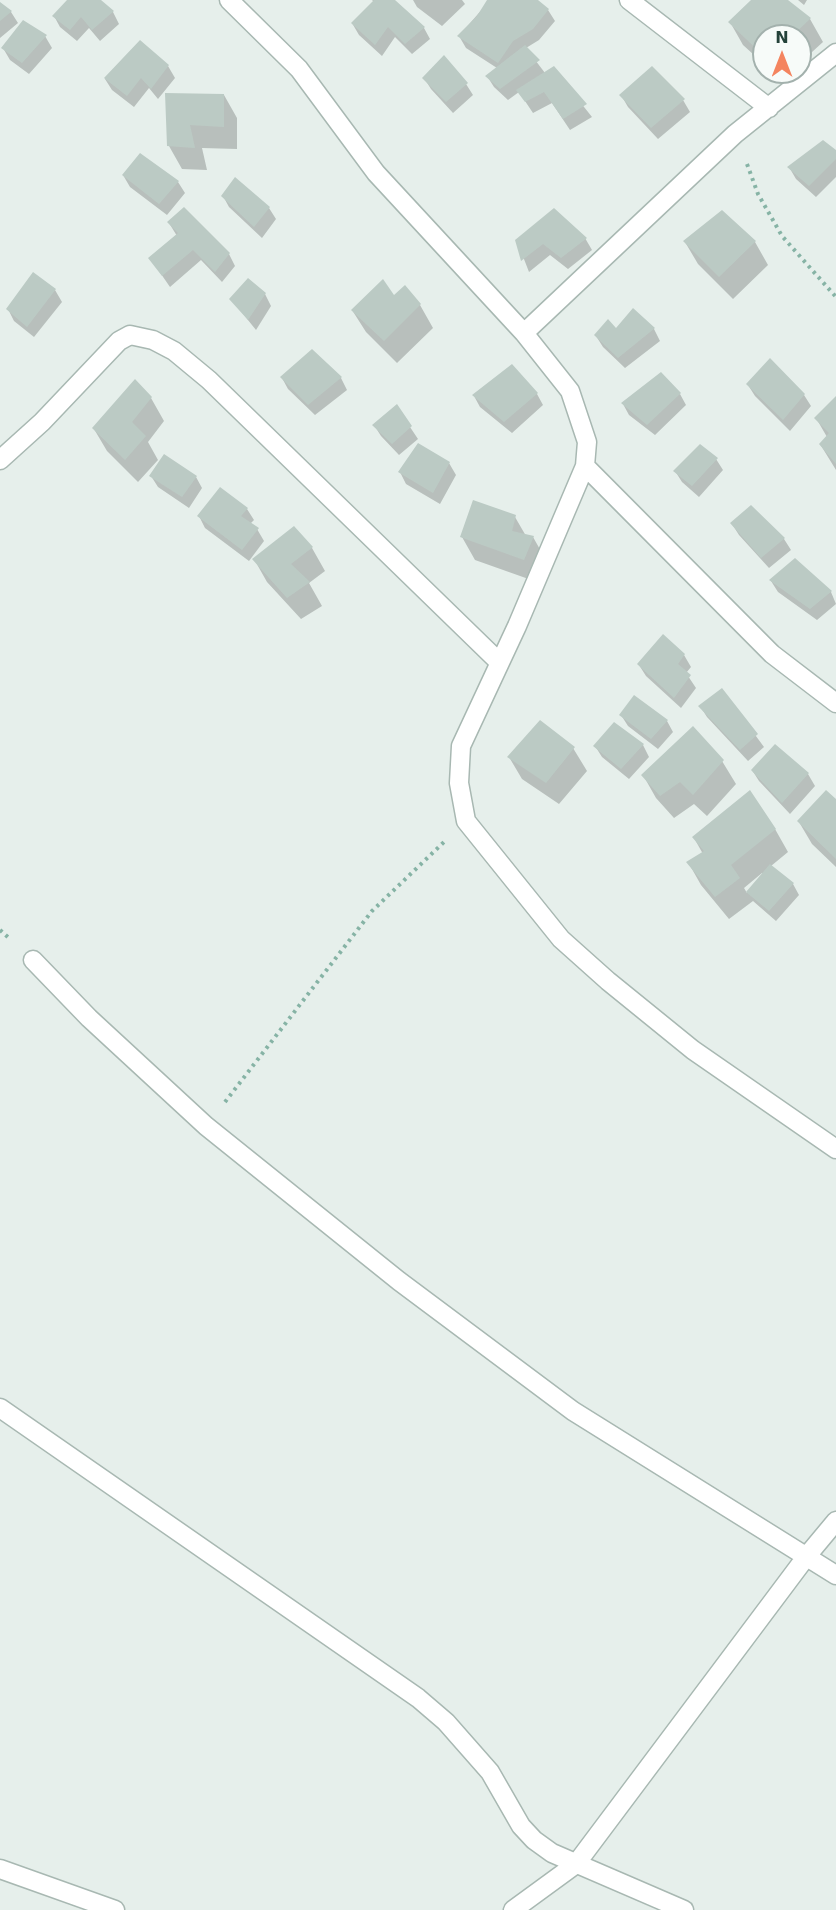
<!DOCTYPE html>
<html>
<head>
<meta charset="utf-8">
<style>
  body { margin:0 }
  #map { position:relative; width:836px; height:1910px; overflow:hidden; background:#e6efeb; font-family:"DejaVu Sans",sans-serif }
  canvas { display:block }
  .north { position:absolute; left:752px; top:24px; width:60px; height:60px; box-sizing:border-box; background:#f7fbf9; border:2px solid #a3b1ad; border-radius:50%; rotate:0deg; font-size:16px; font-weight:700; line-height:24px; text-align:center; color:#24423a }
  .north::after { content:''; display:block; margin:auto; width:21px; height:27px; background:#f4845f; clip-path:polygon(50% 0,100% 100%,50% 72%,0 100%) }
</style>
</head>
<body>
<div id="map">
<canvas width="836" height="1910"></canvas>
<div class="north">N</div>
</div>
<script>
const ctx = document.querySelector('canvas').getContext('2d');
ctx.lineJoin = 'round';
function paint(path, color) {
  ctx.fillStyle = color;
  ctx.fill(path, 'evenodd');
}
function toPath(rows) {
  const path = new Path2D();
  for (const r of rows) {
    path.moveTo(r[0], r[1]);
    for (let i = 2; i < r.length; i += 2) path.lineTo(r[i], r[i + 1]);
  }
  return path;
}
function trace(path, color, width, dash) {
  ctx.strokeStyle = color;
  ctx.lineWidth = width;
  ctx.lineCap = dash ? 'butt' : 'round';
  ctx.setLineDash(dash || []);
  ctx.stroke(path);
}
const shadow = toPath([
  [69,0,98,0,113,12,119,24,100,41,89,28,77,41,60,27,54,16],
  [372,0,393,0,424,28,430,39,412,54,395,37,382,56,359,35,352,23,374,2],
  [413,0,462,0,465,4,442,26,417,7],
  [490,0,536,0,548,10,555,21,539,40,526,48,545,73,553,68,592,117,570,130,552,103,533,113,519,92,508,100,494,87,487,76,497,68,466,48,459,36],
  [753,0,785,0,810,19,823,42,800,63,800,36,764,36,764,64,743,45,730,22],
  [798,0,807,0,804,5],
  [0,4,11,12,18,23,0,38],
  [45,36,52,48,29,74,10,60,3,48],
  [140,42,168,66,175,78,158,99,149,88,134,107,112,90,105,79],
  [772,72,791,72,781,81],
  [424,78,466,84,473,95,453,113,431,89],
  [167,94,224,95,237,118,237,149,202,148,207,170,182,169,169,146],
  [621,95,683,100,690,112,658,139,628,107],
  [836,152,836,177,816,197,796,179,789,167],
  [123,175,178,182,185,193,167,215,130,187],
  [223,196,269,208,276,219,262,238,229,207],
  [169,223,229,254,235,266,222,282,201,260,170,287,150,258,177,236],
  [585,238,592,250,568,269,550,255,529,272,517,241],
  [685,242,755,242,768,265,733,299,698,264],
  [34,274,55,290,62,302,34,337,14,321,8,309],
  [405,287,420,305,433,328,397,363,366,332,352,310,394,297],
  [265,294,271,306,256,330,231,299],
  [633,310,654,329,660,341,625,368,603,347,596,336,616,330],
  [312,351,341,378,347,390,315,415,288,389,282,378],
  [135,382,151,398,164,421,148,442,158,460,138,482,107,451,94,429],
  [748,385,804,395,811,406,790,431,755,396],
  [537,394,543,405,512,433,480,407,474,396],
  [680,394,686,405,655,435,629,415,623,404],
  [836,398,836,470,820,444,827,437,816,418],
  [396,406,418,439,399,455,381,436,374,425],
  [716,459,723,470,699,497,682,482,675,471],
  [449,463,456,475,440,504,406,484,400,472],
  [151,476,196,477,202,488,189,508,158,487],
  [751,507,784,539,791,550,769,568,739,535,732,524],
  [247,509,254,520,250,524,257,529,264,541,249,561,205,528,199,516],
  [515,517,526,536,533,537,546,560,537,582,475,560,462,537],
  [294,528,312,548,325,571,309,583,322,606,301,619,267,582,254,559],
  [771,581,831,592,836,604,817,620,778,592],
  [684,655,691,667,686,673,696,688,681,708,646,676,639,665],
  [722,690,764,747,748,761,707,717,700,706],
  [621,715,667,721,673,732,658,749,628,726],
  [643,745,649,757,629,779,602,757,595,746],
  [775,746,808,774,815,786,790,814,759,781,752,770],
  [573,748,587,771,559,804,522,779,509,757],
  [722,761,736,784,707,816,694,804,674,818,656,798,643,775],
  [836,801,836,867,812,844,799,822],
  [775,829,788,852,771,866,793,884,799,895,776,921,753,901,729,919,701,885,688,862,703,854,694,838],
  [762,873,763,874,747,893,744,888]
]);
const building = toPath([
  [67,0,101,0,114,11,92,30,81,17,70,30,52,16],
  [374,0,395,0,425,27,405,44,388,27,375,45,351,23],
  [487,0,538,0,549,9,533,29,513,41,498,63,457,36,477,16],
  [751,0,788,0,811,18,792,36,764,36,764,56,728,22],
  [0,2,12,11,0,21],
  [23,20,47,35,22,63,1,48],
  [140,40,169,65,151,89,141,78,127,96,104,78],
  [525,45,540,60,500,89,485,76],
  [444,55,468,83,446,102,422,78],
  [554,66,587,104,563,119,544,92,525,102,516,90],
  [652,66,685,99,651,128,619,95],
  [165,93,224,94,224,127,190,125,195,148,167,146],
  [823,140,836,150,836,159,809,186,787,167],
  [140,153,179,181,159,204,122,175],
  [235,177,270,207,254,227,221,196],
  [184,207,230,253,215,272,193,250,162,276,148,258,178,233,167,222],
  [554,208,587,238,561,258,543,244,521,261,515,240],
  [722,210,756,241,719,277,683,241],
  [33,272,56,289,27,327,6,309],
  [248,278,266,293,248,320,229,299],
  [383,279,394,295,405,285,421,304,384,341,351,310],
  [633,308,655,328,618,358,594,335,608,319,616,328],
  [312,349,342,377,308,405,280,377],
  [770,358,805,394,783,420,746,384],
  [512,364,538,393,504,422,472,395],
  [661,372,681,393,647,425,621,403],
  [135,379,152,397,132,422,146,436,125,460,92,428],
  [836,396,836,464,819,444,829,433,814,418],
  [397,404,412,426,392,444,372,425],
  [418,443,450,462,433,493,398,472],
  [700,444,718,458,692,486,673,471],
  [164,454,197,476,182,497,149,476],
  [220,487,248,508,241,516,259,528,242,550,197,516],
  [473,500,516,515,512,531,534,536,524,560,460,537],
  [751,505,785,538,761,558,730,523],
  [294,526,313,547,291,564,310,582,287,598,252,559],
  [795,558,832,591,810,609,769,580],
  [663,634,685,654,678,664,691,675,674,698,637,664],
  [722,688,758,734,740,750,698,706],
  [634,695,668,720,651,739,619,715],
  [540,720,575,747,546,783,507,757],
  [614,722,644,744,621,769,593,746],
  [693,726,724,760,693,795,680,782,660,796,641,775],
  [775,744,809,773,782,803,751,770],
  [750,790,776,829,731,865,740,878,715,897,686,862,704,851,692,837],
  [826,790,836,799,836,859,797,821],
  [770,864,794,883,769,911,746,892]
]);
const path = toPath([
  [747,164,758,194,782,236,836,297],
  [0,930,10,939],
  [225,1102,372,911,444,842]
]);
const minor = toPath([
  [229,0,299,69,376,173,524,333,570,391,587,442,585,466,772,654,836,703],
  [629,0,769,108],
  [524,333,735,134,836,53],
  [0,460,42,422,119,341,130,335,153,340,174,351,209,380,499,662],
  [585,466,517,626,461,746,459,783,466,821,561,939,608,981,693,1050,836,1149],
  [33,960,89,1018,206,1126,399,1281,573,1411,836,1575],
  [0,1408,418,1698,446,1722,490,1772,521,1826,534,1840,552,1853,684,1910],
  [0,1869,115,1910],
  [513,1910,576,1864,806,1557,836,1521]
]);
paint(shadow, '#0003');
paint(building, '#bbcac4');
trace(minor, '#a8b8b2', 21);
trace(path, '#86b3a5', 4, [3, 4.5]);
trace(minor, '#fff', 18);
</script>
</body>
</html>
